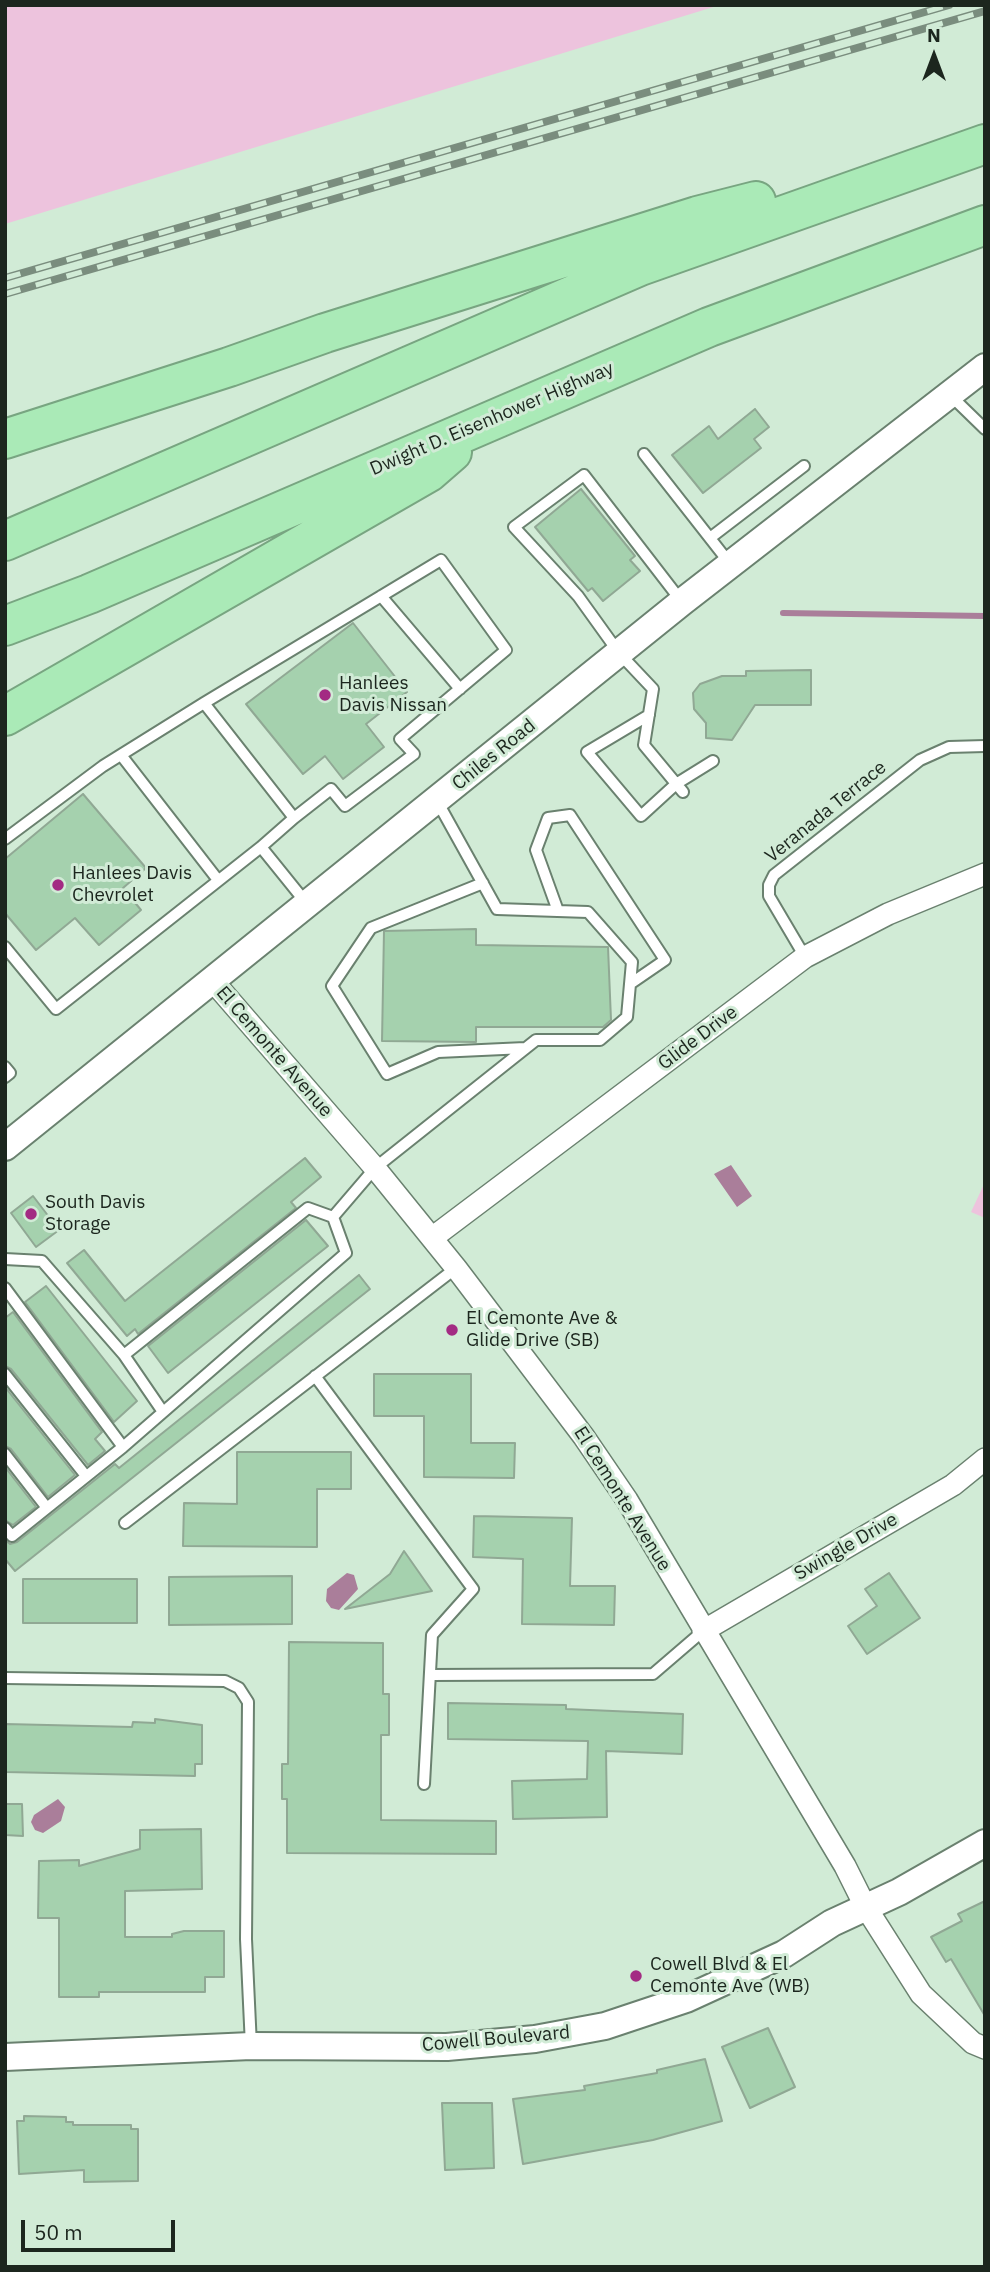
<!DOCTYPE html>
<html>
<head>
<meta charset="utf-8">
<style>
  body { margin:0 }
  #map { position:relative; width:990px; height:2272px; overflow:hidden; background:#d1ebd6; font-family:"IBM Plex Sans",sans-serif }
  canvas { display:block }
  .frame { position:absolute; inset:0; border:7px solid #1c261e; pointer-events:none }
  .north { position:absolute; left:899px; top:21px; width:70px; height:70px; -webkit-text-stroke:5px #d1ebd6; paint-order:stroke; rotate:0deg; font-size:19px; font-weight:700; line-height:28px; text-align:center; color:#1c261e }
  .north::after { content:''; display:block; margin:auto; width:24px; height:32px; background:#1c261e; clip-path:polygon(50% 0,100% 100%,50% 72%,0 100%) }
  .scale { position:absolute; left:21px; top:2220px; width:154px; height:32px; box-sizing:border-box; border:4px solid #1c261e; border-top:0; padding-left:9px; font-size:21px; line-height:24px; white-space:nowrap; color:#1c261e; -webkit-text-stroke:5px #d1ebd6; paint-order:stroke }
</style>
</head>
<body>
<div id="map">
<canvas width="990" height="2272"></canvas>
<div class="frame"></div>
<div class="north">N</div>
<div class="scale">50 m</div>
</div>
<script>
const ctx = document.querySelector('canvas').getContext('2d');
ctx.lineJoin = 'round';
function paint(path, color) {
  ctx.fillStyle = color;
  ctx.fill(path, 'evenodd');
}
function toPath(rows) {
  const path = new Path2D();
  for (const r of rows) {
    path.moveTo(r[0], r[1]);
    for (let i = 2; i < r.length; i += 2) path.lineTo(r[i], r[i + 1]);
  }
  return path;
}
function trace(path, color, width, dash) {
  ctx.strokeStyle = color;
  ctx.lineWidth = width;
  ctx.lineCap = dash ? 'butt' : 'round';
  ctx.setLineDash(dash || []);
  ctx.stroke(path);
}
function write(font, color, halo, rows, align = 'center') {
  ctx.font = font + ' "IBM Plex Sans",sans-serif';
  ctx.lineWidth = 6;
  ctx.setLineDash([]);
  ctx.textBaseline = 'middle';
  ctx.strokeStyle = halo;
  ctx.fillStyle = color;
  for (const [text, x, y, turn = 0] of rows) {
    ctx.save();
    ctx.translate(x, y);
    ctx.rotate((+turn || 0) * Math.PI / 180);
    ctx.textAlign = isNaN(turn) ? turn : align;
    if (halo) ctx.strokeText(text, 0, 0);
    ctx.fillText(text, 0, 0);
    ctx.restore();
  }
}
const green = toPath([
  [5,5,720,5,5,224],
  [985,1182,985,1218,971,1212]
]);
const water = toPath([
  [731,1165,752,1196,737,1207,714,1174],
  [347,1573,354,1575,358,1589,339,1610,331,1608,326,1601,327,1589],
  [58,1799,65,1807,61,1821,43,1833,35,1830,31,1822,34,1815]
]);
const stream = toPath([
  [783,613,985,616]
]);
const building = toPath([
  [755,409,769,427,754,439,761,448,703,493,672,455,709,426,718,439,755,409],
  [581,489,635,556,630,560,640,571,603,601,592,588,588,591,535,527,581,489],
  [353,623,407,692,366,724,384,747,343,779,325,756,303,774,246,704,353,623],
  [811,670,811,705,755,705,732,740,706,738,706,723,694,709,693,693,700,684,722,676,746,676,746,671,811,670],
  [83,794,146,868,123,888,141,910,99,945,75,918,36,950,5,913,5,859,83,794],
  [476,929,476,945,608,947,611,1020,603,1027,476,1027,476,1042,382,1041,384,931,476,929],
  [305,1158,321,1177,291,1202,296,1208,138,1334,135,1329,127,1336,67,1263,84,1250,125,1301,305,1158],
  [33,1196,59,1230,36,1247,11,1213,33,1196],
  [306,1220,328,1246,168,1373,148,1346,306,1220],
  [359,1275,370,1289,15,1571,5,1559,5,1540,10,1544,17,1542,115,1464,119,1468,359,1275],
  [46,1286,137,1401,114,1422,25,1302,46,1286],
  [13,1312,102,1432,95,1439,105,1451,88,1465,11,1369,5,1366,5,1318,13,1312],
  [374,1374,471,1374,471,1443,515,1443,514,1478,424,1477,424,1416,374,1416,374,1374],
  [5,1387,75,1475,48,1497,11,1449,5,1446,5,1387],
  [237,1452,351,1452,351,1489,317,1489,317,1547,183,1546,184,1503,237,1504,237,1452],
  [5,1467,36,1507,13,1525,5,1520,5,1467],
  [474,1516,572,1518,570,1586,615,1586,614,1625,522,1624,523,1559,473,1557,474,1516],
  [404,1551,432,1591,345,1609,390,1574,404,1551],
  [889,1573,920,1618,867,1654,848,1626,877,1606,865,1589,889,1573],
  [292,1576,292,1624,169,1625,169,1577,292,1576],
  [23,1579,137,1579,137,1623,23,1623,23,1579],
  [289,1642,383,1643,383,1694,389,1694,389,1735,381,1735,381,1820,496,1821,496,1854,287,1853,287,1799,282,1799,282,1764,288,1764,289,1642],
  [448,1703,566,1705,566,1709,683,1714,682,1754,606,1751,607,1817,513,1819,512,1781,587,1779,588,1741,448,1739,448,1703],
  [155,1719,202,1725,202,1764,195,1764,195,1776,5,1772,5,1724,132,1727,133,1722,155,1723,155,1719],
  [5,1804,22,1804,23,1836,5,1835,5,1804],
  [201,1829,202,1889,125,1891,125,1937,172,1937,172,1934,184,1931,224,1931,224,1977,205,1977,205,1992,99,1992,99,1997,59,1997,59,1918,38,1918,39,1861,79,1860,79,1866,140,1849,140,1830,201,1829],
  [985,1901,985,2016,951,1959,946,1962,931,1937,962,1921,958,1914,985,1901],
  [768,2028,795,2087,750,2108,722,2047,768,2028],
  [705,2059,722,2121,653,2140,523,2164,513,2099,585,2090,584,2086,657,2073,657,2070,705,2059],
  [442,2103,492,2103,494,2168,445,2170,442,2103],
  [24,2116,66,2117,66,2122,73,2122,73,2125,131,2125,131,2129,138,2129,138,2181,84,2182,84,2170,19,2174,17,2121,24,2121,24,2116]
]);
const service = toPath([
  [949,394,985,429],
  [644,454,731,565],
  [710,538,804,466],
  [381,596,460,689],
  [682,602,584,475,514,527,578,596,619,653,653,689,644,745,683,792],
  [649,715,587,752,641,816,676,784,713,761],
  [121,755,218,880],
  [5,839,103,766,204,703,441,560,506,650,400,739,414,754,345,806,331,789,294,818,204,703],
  [261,847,294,818],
  [483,883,371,928,332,986,387,1074,438,1052,525,1048],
  [558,911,536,850,548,818,570,815,665,960,630,984],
  [5,947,56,1009,261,847,307,904],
  [805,957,769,896,769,885,774,875,920,760,949,747,985,746],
  [5,1067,10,1073,5,1077],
  [5,1259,42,1261,124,1355],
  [5,1288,123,1447,346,1253,333,1217,375,1168,536,1040,600,1040,627,1017,632,962,588,912,497,909,437,801],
  [5,1374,86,1476],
  [315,1376,473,1589,432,1635,424,1784],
  [163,1412,124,1355,308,1208,333,1217],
  [5,1454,47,1508],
  [125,1523,456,1268],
  [5,1528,12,1536,123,1447],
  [430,1675,653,1674,703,1631],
  [5,1678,225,1681,239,1688,248,1702,246,1939,251,2046]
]);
const minor = toPath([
  [212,980,375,1168,456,1268,584,1437,627,1500,845,1866,865,1906,921,1994,973,2043,985,2048],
  [432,1238,805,957,888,914,985,874],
  [703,1631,953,1485,985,1459]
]);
const tertiary = toPath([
  [5,1147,682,602,985,367],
  [5,2057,251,2046,447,2047,535,2039,605,2026,686,1999,784,1954,832,1923,899,1892,985,1843]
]);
const motorway = toPath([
  [5,439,229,367,325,333,697,216,756,201],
  [5,541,640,266,985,144],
  [5,626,89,594,709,327,985,225],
  [5,716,429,472,452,452]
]);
const rail = toPath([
  [5,278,949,5],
  [5,294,985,11]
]);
const markers = [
  [325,695,7,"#a32b83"],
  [58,885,7,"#a32b83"],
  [31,1214,7,"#a32b83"],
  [452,1330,7,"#a32b83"],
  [636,1976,7,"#a32b83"]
];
const streetNames = [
  ["Dwight D. Eisenhower Highway",492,419,-23],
  ["Chiles Road",494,755,-39],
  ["Veranada Terrace",826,812,-39],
  ["Glide Drive",698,1038,-37],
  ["El Cemonte Avenue",274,1052,49],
  ["El Cemonte Avenue",622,1499,58],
  ["Swingle Drive",846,1547,-30],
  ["Cowell Boulevard",496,2039,-5]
];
const poiNames = [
  ["Hanlees",339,684],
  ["Davis Nissan",339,706],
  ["Hanlees Davis",72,874],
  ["Chevrolet",72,896],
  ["South Davis",45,1203],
  ["Storage",45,1225],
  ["El Cemonte Ave &",466,1319],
  ["Glide Drive (SB)",466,1341],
  ["Cowell Blvd & El",650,1965],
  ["Cemonte Ave (WB)",650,1987]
];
paint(green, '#edc3dd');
paint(water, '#aa7e9a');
trace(stream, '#aa7e9a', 6);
paint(building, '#a5d1ae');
trace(building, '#90a894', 2);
trace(service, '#6a816f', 14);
trace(minor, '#6a816f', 24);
trace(tertiary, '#6a816f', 30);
trace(motorway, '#78a581', 42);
trace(service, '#fff', 10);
trace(minor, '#fff', 21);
trace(tertiary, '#fff', 26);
trace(motorway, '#aaeab7', 38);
trace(rail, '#7a8d7e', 8);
trace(rail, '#d1ebd6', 5, [16]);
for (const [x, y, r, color] of markers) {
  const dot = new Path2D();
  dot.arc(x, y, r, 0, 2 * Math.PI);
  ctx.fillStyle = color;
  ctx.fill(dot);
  trace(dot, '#d1ebd6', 2.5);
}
write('19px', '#1c261e', '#d1ebd6', streetNames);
write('19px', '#1c261e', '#d1ebd6', poiNames, 'left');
</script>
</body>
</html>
